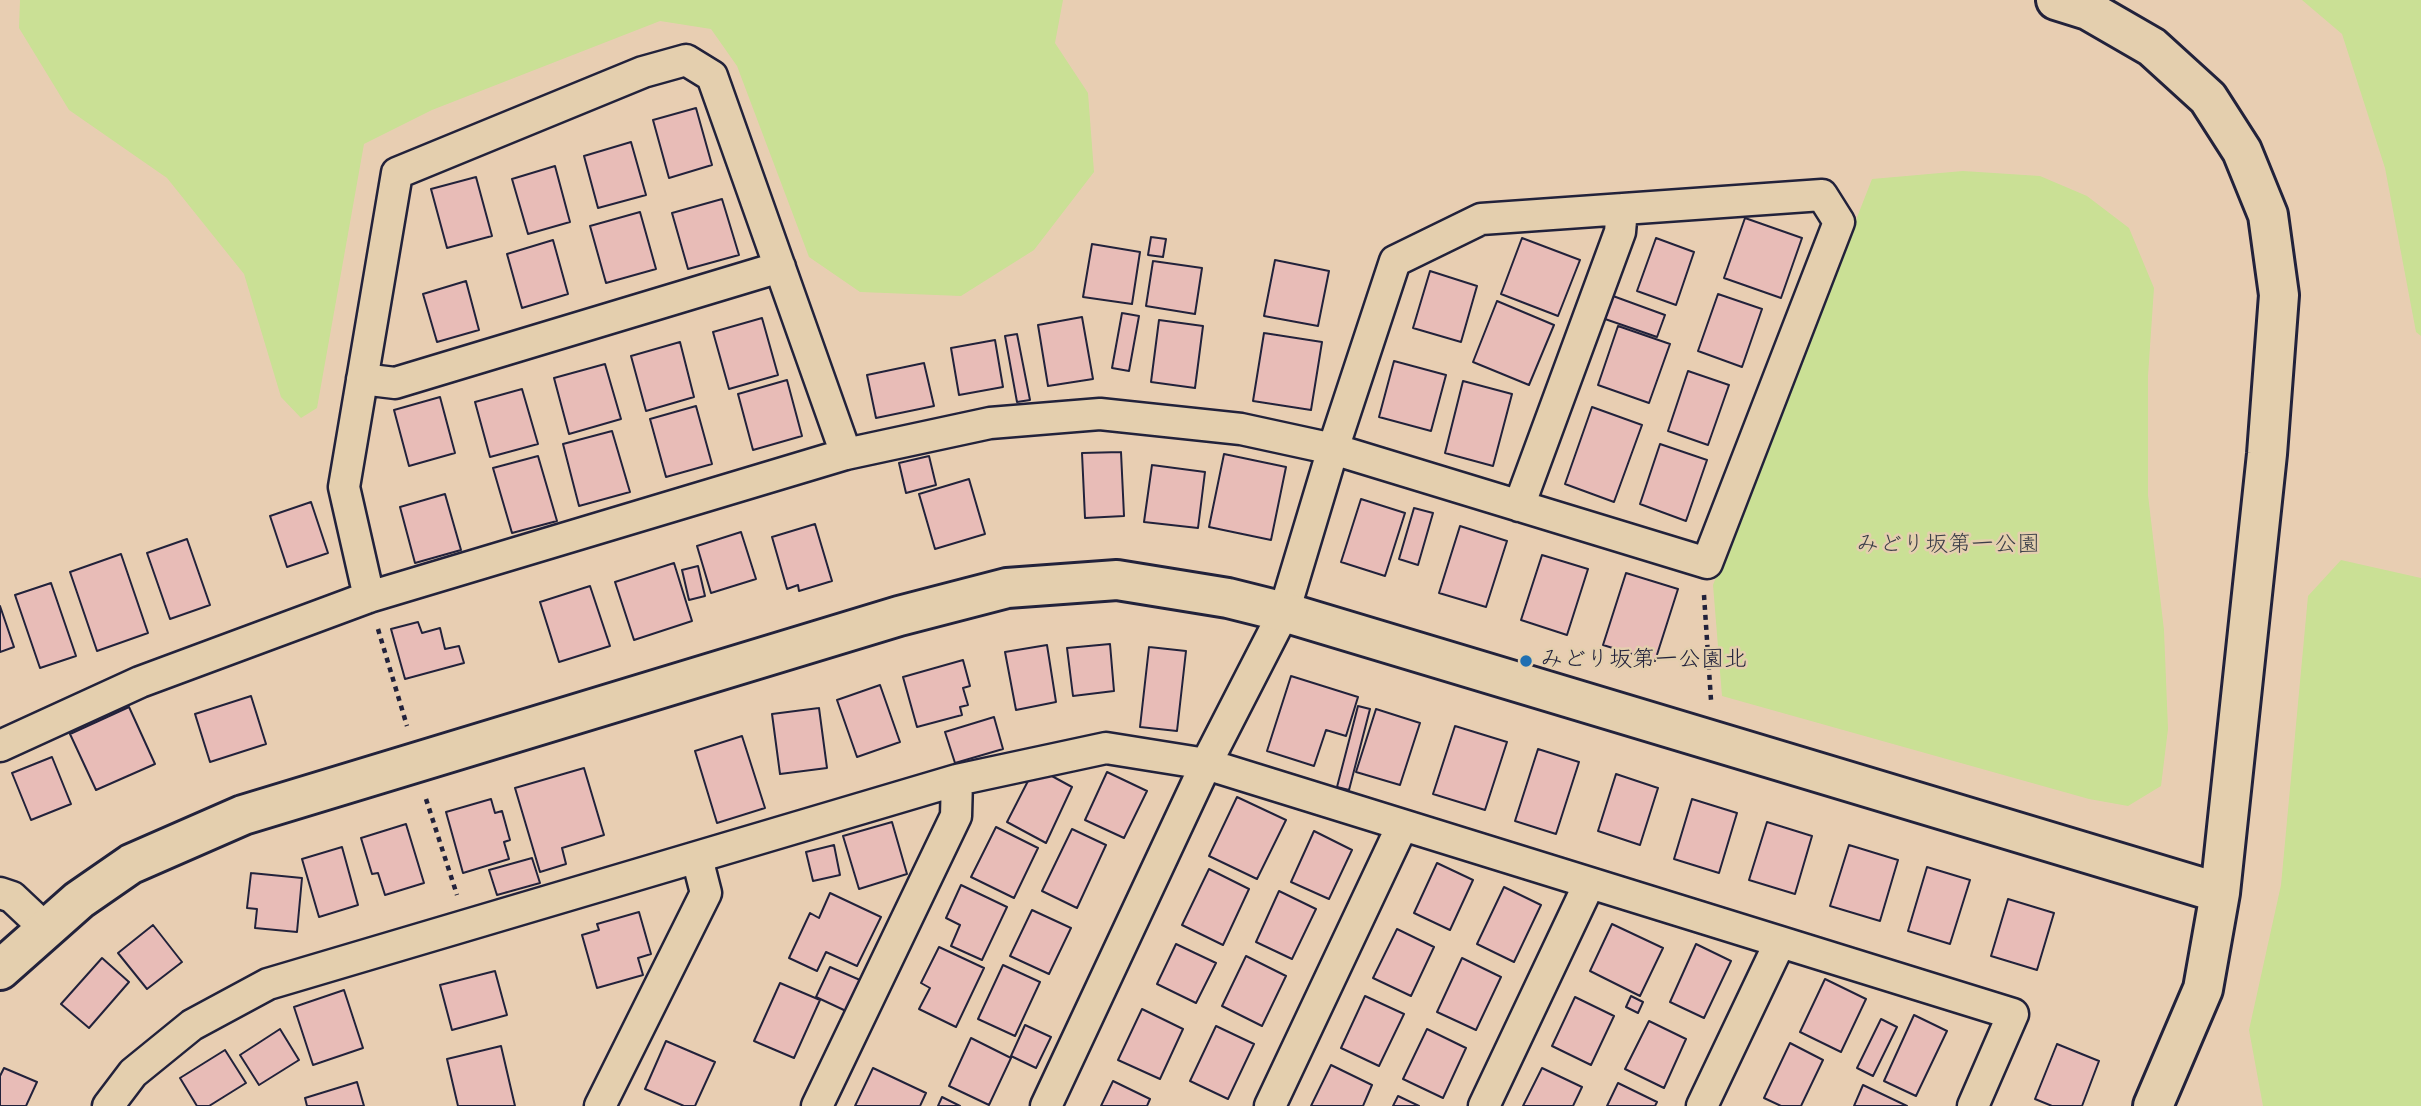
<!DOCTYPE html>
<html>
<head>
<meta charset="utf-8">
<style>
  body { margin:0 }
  canvas { display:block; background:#e8ceb2 }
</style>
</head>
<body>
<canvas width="2421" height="1106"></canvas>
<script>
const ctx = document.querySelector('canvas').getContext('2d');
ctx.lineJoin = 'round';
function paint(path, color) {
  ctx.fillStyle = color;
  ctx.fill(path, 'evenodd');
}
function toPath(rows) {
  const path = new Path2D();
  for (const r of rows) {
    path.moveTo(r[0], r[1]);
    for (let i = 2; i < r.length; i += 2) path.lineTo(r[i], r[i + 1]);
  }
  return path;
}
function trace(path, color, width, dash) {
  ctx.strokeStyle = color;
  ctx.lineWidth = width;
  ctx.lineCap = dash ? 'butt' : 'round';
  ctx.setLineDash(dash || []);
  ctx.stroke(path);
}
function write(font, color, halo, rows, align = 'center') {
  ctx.font = font + ' "Architects Daughter","Klee One",sans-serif';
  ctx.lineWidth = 5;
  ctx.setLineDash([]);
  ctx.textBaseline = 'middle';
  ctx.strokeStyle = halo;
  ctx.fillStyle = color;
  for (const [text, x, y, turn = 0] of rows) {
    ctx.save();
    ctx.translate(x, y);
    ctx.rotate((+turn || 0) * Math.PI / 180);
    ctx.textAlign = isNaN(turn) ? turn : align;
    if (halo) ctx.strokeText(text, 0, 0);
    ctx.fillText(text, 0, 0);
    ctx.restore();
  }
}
const green = toPath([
  [20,0,1063,0,1055,43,1088,93,1094,172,1034,250,961,296,860,292,809,257,737,66,711,29,660,21,432,110,364,144,317,408,301,418,281,397,244,274,167,178,69,110,19,28],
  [2302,0,2421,0,2421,336,2416,332,2385,168,2342,34],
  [1963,171,2040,176,2087,196,2129,228,2154,288,2148,376,2148,495,2164,630,2168,729,2161,786,2128,806,2089,799,1722,696,1713,585,1872,179],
  [2341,560,2421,578,2421,1106,2263,1106,2249,1030,2281,885,2308,596]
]);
const building = toPath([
  [696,108,712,165,669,178,653,120,696,108],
  [631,142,646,195,598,208,584,156,631,142],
  [555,166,570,222,528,234,512,179,555,166],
  [476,177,492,236,447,248,431,189,476,177],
  [722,199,739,255,688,269,672,213,722,199],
  [640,212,656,269,606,283,590,226,640,212],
  [1745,218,1802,238,1781,298,1724,278,1745,218],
  [1151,237,1166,239,1163,257,1148,255,1151,237],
  [1522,238,1580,260,1558,316,1501,294,1522,238],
  [1656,238,1694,252,1676,305,1637,291,1656,238],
  [553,240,568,294,522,308,507,254,553,240],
  [1092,244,1140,252,1132,304,1083,297,1092,244],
  [1275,260,1329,271,1318,326,1264,316,1275,260],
  [1153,261,1202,268,1195,314,1146,306,1153,261],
  [1430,271,1477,286,1461,342,1413,328,1430,271],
  [466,281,479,330,437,342,423,294,466,281],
  [1718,294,1762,309,1742,367,1698,351,1718,294],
  [1613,296,1665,315,1657,337,1605,319,1613,296],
  [1497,301,1554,325,1529,385,1473,362,1497,301],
  [1122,313,1139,316,1129,371,1112,368,1122,313],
  [1082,317,1093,379,1048,386,1038,325,1082,317],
  [762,318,778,375,729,389,713,332,762,318],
  [1159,320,1203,326,1195,388,1151,382,1159,320],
  [1618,326,1670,344,1649,403,1598,385,1618,326],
  [1264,333,1322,342,1311,410,1253,401,1264,333],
  [1017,334,1030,400,1017,402,1005,336,1017,334],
  [995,340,1003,387,959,395,951,348,995,340],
  [680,342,694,397,646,411,631,356,680,342],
  [1394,361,1446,375,1431,431,1379,417,1394,361],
  [924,363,934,406,876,418,867,375,924,363],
  [605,364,621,419,569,434,554,378,605,364],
  [1688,371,1729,385,1708,445,1668,431,1688,371],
  [787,380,802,436,753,450,738,394,787,380],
  [1463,381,1512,394,1493,466,1445,453,1463,381],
  [522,389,538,444,490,457,475,402,522,389],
  [440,397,455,453,409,466,394,410,440,397],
  [696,406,712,464,666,477,650,419,696,406],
  [1592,407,1642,425,1614,502,1565,484,1592,407],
  [612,431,630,492,579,506,563,444,612,431],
  [1660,444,1707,460,1686,521,1640,504,1660,444],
  [1121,452,1124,516,1085,518,1082,453,1121,452],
  [1224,454,1286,467,1271,540,1209,527,1224,454],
  [538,456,557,521,512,533,493,468,538,456],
  [929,456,936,485,906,493,899,463,929,456],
  [1152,465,1205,472,1198,528,1144,522,1152,465],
  [969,479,985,534,935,549,919,494,969,479],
  [445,494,461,550,415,563,400,507,445,494],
  [1361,499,1405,513,1385,576,1341,562,1361,499],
  [311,502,328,553,287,567,270,516,311,502],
  [1414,508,1433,513,1418,565,1399,559,1414,508],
  [815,524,832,581,799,591,798,585,787,589,772,537,815,524],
  [1460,526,1507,541,1486,607,1439,593,1460,526],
  [741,532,756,579,711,593,697,546,741,532],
  [187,539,210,605,170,619,147,553,187,539],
  [121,554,148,633,97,651,70,572,121,554],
  [1542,555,1588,569,1567,635,1521,620,1542,555],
  [674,563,692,621,634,640,615,582,674,563],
  [698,566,705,596,689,600,682,570,698,566],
  [1626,573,1678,589,1655,661,1603,645,1626,573],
  [51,583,76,656,40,668,15,595,51,583],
  [590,586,610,646,559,662,540,602,590,586],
  [0,606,14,647,0,652,0,606],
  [418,622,422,633,440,628,445,649,459,646,464,663,405,679,391,629,418,622],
  [1110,644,1114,691,1073,696,1067,648,1110,644],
  [1047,645,1056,702,1016,710,1005,652,1047,645],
  [1149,647,1186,651,1177,731,1140,727,1149,647],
  [963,660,970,686,963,688,968,705,960,707,962,715,917,727,903,677,963,660],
  [1291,676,1358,697,1346,736,1326,730,1314,766,1267,751,1291,676],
  [880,685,900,742,857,757,837,700,880,685],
  [251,696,266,744,210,762,195,714,251,696],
  [1358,706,1370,709,1349,790,1337,787,1358,706],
  [129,707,155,764,96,790,70,734,129,707],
  [819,708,827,768,780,774,772,714,819,708],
  [1376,709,1420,723,1400,785,1356,772,1376,709],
  [994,717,1003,749,955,763,945,732,994,717],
  [1455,726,1507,742,1485,810,1433,794,1455,726],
  [742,736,765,808,717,823,695,751,742,736],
  [1538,749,1579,762,1556,834,1515,821,1538,749],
  [52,757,71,804,31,820,12,773,52,757],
  [584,768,604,835,562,848,566,864,540,872,515,788,584,768],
  [1107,772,1147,791,1124,838,1085,820,1107,772],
  [1616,774,1658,788,1640,845,1598,831,1616,774],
  [1050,775,1072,787,1046,843,1007,822,1029,779,1050,775],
  [1237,797,1286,820,1257,879,1209,856,1237,797],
  [491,799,495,813,502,811,510,840,504,842,509,859,463,873,446,812,491,799],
  [1692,799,1737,813,1719,873,1674,859,1692,799],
  [892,822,907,874,859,889,843,836,892,822],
  [1767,822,1812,836,1795,894,1749,880,1767,822],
  [406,824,424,883,385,895,378,873,372,874,361,838,406,824],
  [996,827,1038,848,1014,898,971,877,996,827],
  [1072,829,1106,845,1077,908,1042,891,1072,829],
  [1314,831,1352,850,1329,899,1291,882,1314,831],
  [834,845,840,875,813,881,806,852,834,845],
  [1849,845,1898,860,1880,921,1830,906,1849,845],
  [342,847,358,905,319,917,302,859,342,847],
  [532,858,540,883,497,895,489,870,532,858],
  [1437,863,1473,880,1450,930,1414,913,1437,863],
  [1927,867,1970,880,1950,944,1908,931,1927,867],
  [1209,869,1249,889,1223,945,1182,925,1209,869],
  [251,873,302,878,297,932,255,928,257,909,247,908,251,873],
  [961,885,1007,907,982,960,951,946,960,925,946,918,961,885],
  [1504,887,1541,905,1514,962,1477,944,1504,887],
  [1279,891,1316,909,1292,959,1256,942,1279,891],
  [830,893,881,917,857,966,826,952,817,971,789,958,810,913,819,918,830,893],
  [2008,899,2054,913,2037,970,1991,956,2008,899],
  [1032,910,1071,928,1049,974,1010,956,1032,910],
  [639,912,651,954,638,958,643,975,597,988,582,935,599,930,597,924,639,912],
  [1612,924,1663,948,1640,996,1590,971,1612,924],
  [153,925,182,962,147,989,118,953,153,925],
  [1397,929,1434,947,1411,996,1373,978,1397,929],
  [1176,944,1216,963,1196,1003,1157,984,1176,944],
  [1696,944,1731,961,1704,1018,1670,1002,1696,944],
  [939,947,984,968,956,1027,919,1009,930,988,921,983,939,947],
  [1246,956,1286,976,1262,1026,1222,1006,1246,956],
  [102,958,129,982,89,1028,61,1004,102,958],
  [1462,958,1501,977,1476,1030,1437,1012,1462,958],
  [1003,965,1040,982,1015,1036,978,1019,1003,965],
  [830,967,860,980,846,1011,816,997,830,967],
  [495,971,507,1015,452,1030,440,985,495,971],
  [1825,979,1866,999,1841,1052,1800,1032,1825,979],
  [780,983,820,1000,794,1058,754,1041,780,983],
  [344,990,363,1048,313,1065,294,1007,344,990],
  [1365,996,1404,1014,1379,1066,1341,1048,1365,996],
  [1631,996,1643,1002,1638,1013,1626,1007,1631,996],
  [1575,997,1614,1016,1591,1065,1552,1046,1575,997],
  [1142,1009,1183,1029,1160,1079,1118,1060,1142,1009],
  [1914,1015,1947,1031,1916,1096,1884,1081,1914,1015],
  [1881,1019,1897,1027,1873,1076,1857,1068,1881,1019],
  [1649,1021,1686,1039,1664,1088,1625,1069,1649,1021],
  [1025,1025,1051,1037,1036,1068,1011,1056,1025,1025],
  [1216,1026,1254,1044,1228,1099,1190,1081,1216,1026],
  [280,1029,299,1060,259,1085,240,1055,280,1029],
  [1427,1029,1466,1048,1443,1098,1403,1079,1427,1029],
  [971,1038,1011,1058,989,1105,949,1086,971,1038],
  [666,1041,715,1062,695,1106,684,1106,645,1089,666,1041],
  [1790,1043,1823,1060,1801,1106,1781,1106,1764,1098,1790,1043],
  [2057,1044,2099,1061,2082,1106,2052,1106,2035,1099,2057,1044],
  [501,1046,515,1106,458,1106,447,1059,501,1046],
  [225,1050,246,1083,209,1106,197,1106,180,1078,225,1050],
  [1331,1065,1372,1085,1363,1106,1311,1106,1331,1065],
  [4,1068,37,1082,26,1106,0,1106,0,1076,4,1068],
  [873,1068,926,1093,920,1106,855,1106,873,1068],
  [1542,1068,1582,1087,1573,1106,1523,1106,1542,1068],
  [1113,1081,1150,1099,1147,1106,1101,1106,1113,1081],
  [357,1082,364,1106,307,1106,305,1098,357,1082],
  [1618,1083,1657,1102,1655,1106,1607,1106,1618,1083],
  [1863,1085,1907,1106,1854,1106,1863,1085],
  [1398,1096,1419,1106,1393,1106,1398,1096],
  [942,1097,960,1106,938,1106,942,1097]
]);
const path = toPath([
  [1704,595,1711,700],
  [378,629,407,726],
  [426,799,457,895]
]);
const street = toPath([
  [362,379,395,383,780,267],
  [1519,506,1620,232,1622,209],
  [369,597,344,487,397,173,643,72,686,60,712,76,846,454],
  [0,746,140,682,369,597,846,454,990,423,1100,414,1241,429,1333,449,1707,563,1839,222,1822,195,1481,219,1395,261,1333,449,1284,612,1206,764,1046,1106],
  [0,893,12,897,46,929],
  [108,1106,133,1073,192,1025,268,984,957,780,1106,748,1206,764,2013,1014,1973,1106],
  [600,1106,706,893,697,858],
  [817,1106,956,816,957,780],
  [1270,1106,1402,826],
  [1484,1106,1589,884],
  [1702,1106,1780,942]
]);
const secondary = toPath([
  [2056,0,2088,10,2152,47,2208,98,2242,151,2268,215,2279,295,2267,454,2220,893,2203,989,2153,1106],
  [0,970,79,900,131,864,243,815,899,616,1007,588,1117,580,1228,598,1284,612,2220,893]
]);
const markers = [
  [1526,661,7,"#1f6fb2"]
];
const parkNames = [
  ["みどり坂第一公園",1948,546]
];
const poiNames = [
  ["みどり坂第一公園北",1540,661]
];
paint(green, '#cae095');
paint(building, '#e8bcb7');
trace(building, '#22223b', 2);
trace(street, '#22223b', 35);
trace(secondary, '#22223b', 44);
trace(path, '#22223b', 4.5, [5, 5]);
trace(street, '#e4cfae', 30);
trace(secondary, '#e4cfae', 38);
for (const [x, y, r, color] of markers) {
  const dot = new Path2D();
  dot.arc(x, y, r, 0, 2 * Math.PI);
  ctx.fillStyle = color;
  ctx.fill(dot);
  trace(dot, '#e4cfae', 2.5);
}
write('23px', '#3b3e48', '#e4cfae', parkNames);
write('23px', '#22223b', '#e4cfae', poiNames, 'left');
</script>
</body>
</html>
